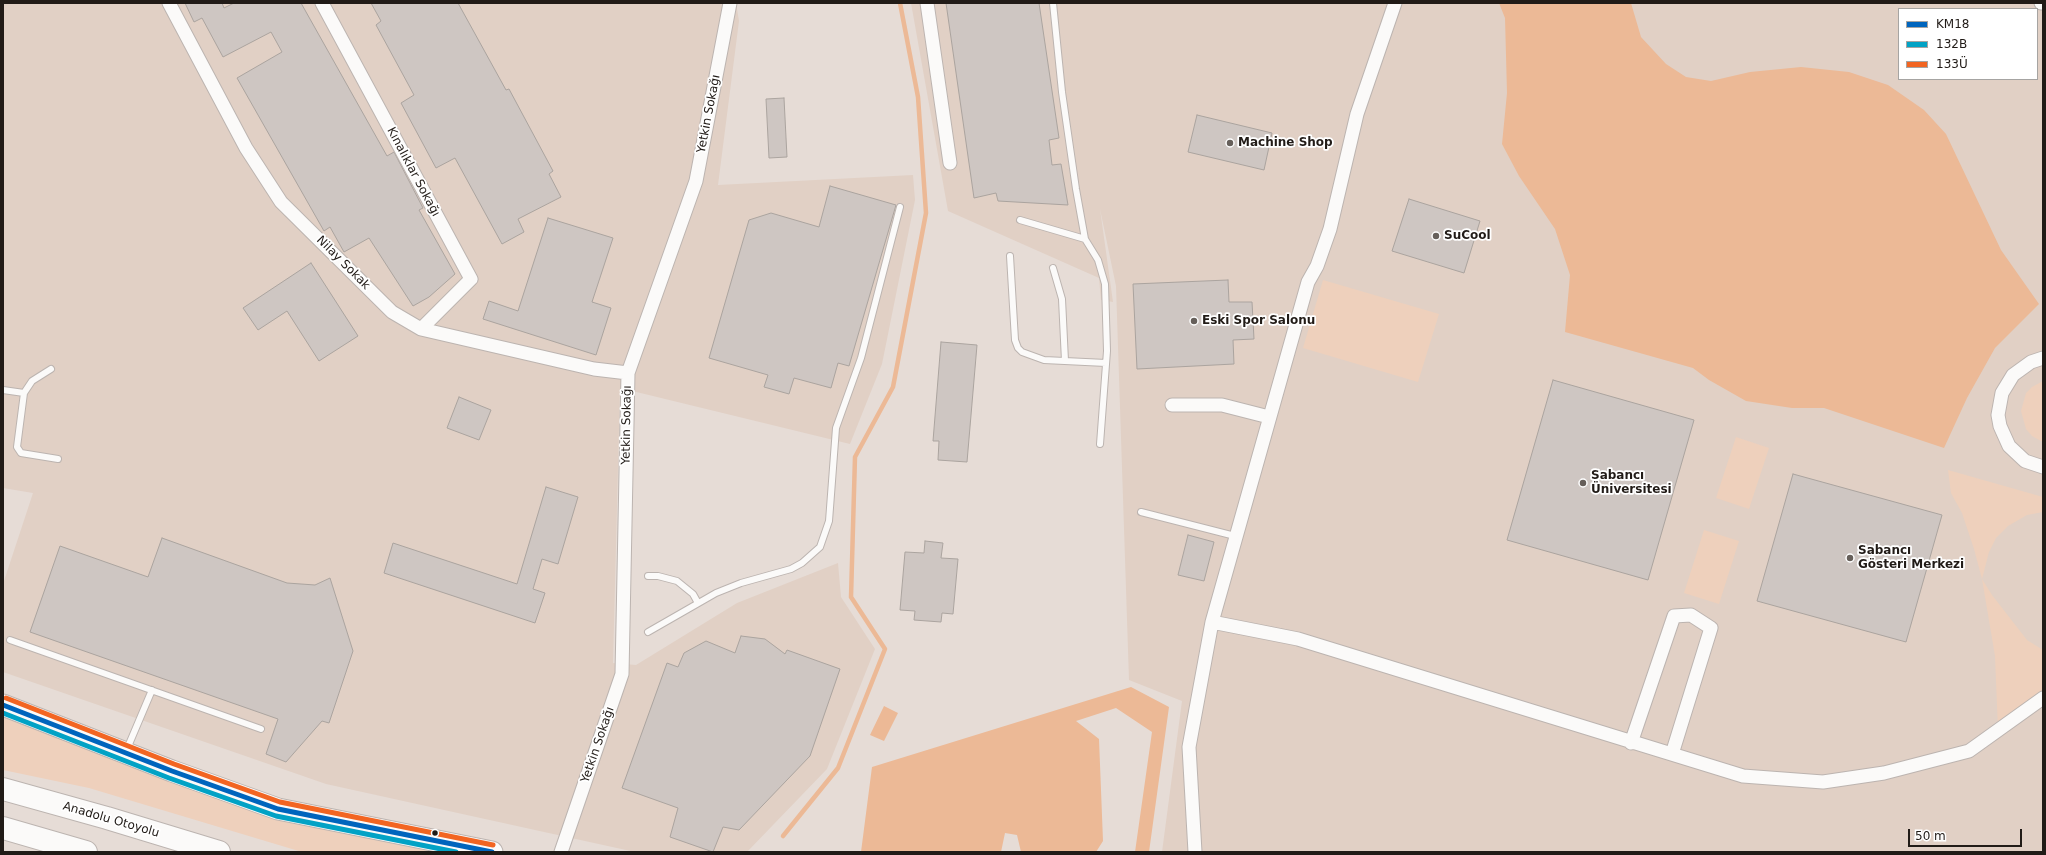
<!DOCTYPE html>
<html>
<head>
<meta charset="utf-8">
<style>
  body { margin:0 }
  #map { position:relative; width:2046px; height:855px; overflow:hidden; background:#e6dcd6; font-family:"DejaVu Sans",sans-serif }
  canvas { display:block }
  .frame { position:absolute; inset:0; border:4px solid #211b17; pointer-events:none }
  .legend { position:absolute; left:1898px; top:8px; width:140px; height:72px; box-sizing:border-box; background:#fff; border:1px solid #a6a4a2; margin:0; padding:5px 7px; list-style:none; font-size:12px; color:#211b17 }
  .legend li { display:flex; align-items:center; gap:8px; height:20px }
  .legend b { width:20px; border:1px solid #a6a4a2 }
  .scale { position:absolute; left:1908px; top:829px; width:114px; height:18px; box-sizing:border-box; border:2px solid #211b17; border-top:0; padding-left:5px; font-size:12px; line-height:14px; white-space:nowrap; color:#211b17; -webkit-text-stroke:3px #fff; paint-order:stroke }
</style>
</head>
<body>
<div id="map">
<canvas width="2046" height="855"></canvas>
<div class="frame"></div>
<ul class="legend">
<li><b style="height:5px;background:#0065bd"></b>KM18</li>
<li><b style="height:5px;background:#02a2c5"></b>132B</li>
<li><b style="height:5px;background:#f26522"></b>133Ü</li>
</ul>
<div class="scale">50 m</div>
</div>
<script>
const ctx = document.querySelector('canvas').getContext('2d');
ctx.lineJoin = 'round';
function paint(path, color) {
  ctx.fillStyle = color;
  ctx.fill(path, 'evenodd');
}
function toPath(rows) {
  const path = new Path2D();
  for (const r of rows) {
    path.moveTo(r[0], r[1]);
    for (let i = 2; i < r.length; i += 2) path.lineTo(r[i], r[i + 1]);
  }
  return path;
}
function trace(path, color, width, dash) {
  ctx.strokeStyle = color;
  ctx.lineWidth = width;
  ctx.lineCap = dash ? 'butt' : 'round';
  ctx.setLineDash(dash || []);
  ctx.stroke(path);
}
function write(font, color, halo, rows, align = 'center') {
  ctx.font = font + ' "DejaVu Sans",sans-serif';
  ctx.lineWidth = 3.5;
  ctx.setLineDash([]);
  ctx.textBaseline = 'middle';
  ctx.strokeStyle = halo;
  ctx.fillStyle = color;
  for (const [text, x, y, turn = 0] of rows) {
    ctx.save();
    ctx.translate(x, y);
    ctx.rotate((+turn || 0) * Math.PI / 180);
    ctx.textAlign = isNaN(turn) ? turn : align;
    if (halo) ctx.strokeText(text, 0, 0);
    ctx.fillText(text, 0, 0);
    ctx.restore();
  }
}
const built = toPath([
  [3,3,736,3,739,21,718,185,913,175,915,200,882,364,850,444,620,388,613,663,636,665,737,603,838,563,841,597,875,649,827,769,747,852,635,852,326,784,3,672,3,584,33,493,3,488],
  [911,3,2043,3,2043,852,1162,852,1182,701,1129,680,1116,286,1100,209,1113,302,1101,300,1099,278,948,211],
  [1899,9,2037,9,2037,79,1899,79]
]);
const green = toPath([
  [1323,280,1439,314,1418,382,1303,348],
  [2043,381,2043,442,2032,436,2026,429,2021,411,2026,393,2032,387],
  [1736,437,1769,448,1749,509,1716,498],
  [1948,470,2043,497,2043,512,2027,515,2008,526,1996,538,1989,552,1982,579,1992,595,2027,640,2043,650,2043,698,1998,730,1995,656,1982,579,1974,549,1962,513,1951,493],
  [1704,530,1739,541,1719,604,1684,593],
  [3,714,267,816,434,852,302,852,89,788,3,770]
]);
const water = toPath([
  [1499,3,1631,3,1641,37,1666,64,1686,77,1711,81,1750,72,1801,67,1849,72,1888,85,1924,110,1946,134,2001,250,2039,304,1995,348,1967,398,1944,448,1824,408,1792,408,1746,401,1709,380,1693,368,1565,332,1570,275,1555,229,1519,176,1502,144,1507,93,1505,18],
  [1131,687,1169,707,1149,852,1135,852,1152,732,1116,708,1076,721,1099,739,1103,841,1096,852,1021,852,1017,835,1005,833,1001,852,861,852,872,767],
  [884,706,898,713,884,741,870,735]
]);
const stream = toPath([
  [783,836,838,768,885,649,851,597,855,457,893,387,926,213,918,97,900,3]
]);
const building = toPath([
  [185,3,222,3,224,8,234,3,301,3,387,156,394,152,423,208,419,210,455,274,429,297,413,306,369,238,344,252,330,227,324,231,237,78,282,52,271,32,223,57,202,18,194,22,185,3],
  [371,3,458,3,506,90,509,89,553,171,549,174,561,197,518,219,524,232,502,244,455,158,436,168,401,103,414,95,376,25,381,21,371,3],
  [946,3,1039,3,1059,138,1049,140,1052,165,1061,164,1068,205,998,201,996,193,974,198,946,3],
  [784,98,787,157,769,158,766,99,784,98],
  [1197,115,1272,133,1264,170,1188,152,1197,115],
  [830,186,896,205,849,366,838,363,831,388,794,378,789,394,764,387,768,375,709,358,749,220,771,213,819,227,830,186],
  [1409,199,1480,221,1464,273,1392,251,1409,199],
  [548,218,613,238,592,302,611,308,596,355,483,319,489,301,518,311,548,218],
  [311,263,358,336,319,361,287,311,258,330,243,308,311,263],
  [1228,280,1229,302,1252,302,1254,339,1233,340,1234,364,1137,369,1133,284,1228,280],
  [941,342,977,345,967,462,938,460,939,441,933,441,941,342],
  [1553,380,1694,420,1648,580,1507,540,1553,380],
  [459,397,491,410,479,440,447,428,459,397],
  [1793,474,1942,515,1906,642,1757,601,1793,474],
  [546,487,578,497,558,564,542,559,533,589,545,593,535,623,384,573,393,543,517,584,546,487],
  [1188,535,1214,542,1204,581,1178,575,1188,535],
  [162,538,287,583,315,585,330,578,353,651,329,723,322,721,286,762,266,754,278,719,30,632,60,546,148,577,162,538],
  [925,541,943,543,941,558,958,559,953,614,942,613,941,622,914,620,915,611,900,610,905,552,924,553,925,541],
  [741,636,765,639,785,654,787,650,840,669,810,756,739,830,723,827,713,852,670,837,678,808,622,788,667,663,678,667,684,653,706,641,735,653,741,636]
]);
const service = toPath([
  [1053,3,1062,92,1076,189,1085,239,1098,260,1105,284,1107,351,1100,444],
  [1020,220,1085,239],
  [1010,256,1015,340,1018,348,1022,352,1044,360,1106,363],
  [1053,268,1062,299,1065,361],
  [51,369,32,381,24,393,17,447,21,453,58,459],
  [3,390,24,393],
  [1141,512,1235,536],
  [648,576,658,576,677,581,693,594,698,603],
  [648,632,716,593,741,583,791,569,802,563,820,547,829,521,836,428,861,358,900,207],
  [10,640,261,729],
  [127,749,152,690]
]);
const minor = toPath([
  [169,3,246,148,281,202,392,312,421,329,594,369,628,373],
  [322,3,471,279,421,329],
  [927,3,950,163],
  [2041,3,2043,3],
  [2043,358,2031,362,2013,375,2002,393,1998,415,2000,426,2009,446,2025,461,2043,467],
  [1172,405,1222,405,1269,417],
  [1212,622,1308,282,1317,266,1330,229,1357,114,1395,3],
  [1631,743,1674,616,1691,615,1711,628,1672,754],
  [561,852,622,674,628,373,696,181,730,3],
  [1195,852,1189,747,1212,622,1298,639,1743,776,1823,782,1884,773,1969,751,2043,698]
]);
const primary = toPath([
  [3,705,172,771,278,809,492,852]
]);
const motorway = toPath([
  [3,789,107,818,219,852],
  [3,828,86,852]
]);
const bus1 = toPath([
  [3,705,172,771,278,809,492,852]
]);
const bus2 = toPath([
  [3,713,169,778,276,816,456,852]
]);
const bus3 = toPath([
  [6,698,174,764,280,802,493,845]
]);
const markers = [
  [1230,143,4,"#665f5a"],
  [1436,236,4,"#665f5a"],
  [1194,321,4,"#665f5a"],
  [1583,483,4,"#665f5a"],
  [1850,558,4,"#665f5a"],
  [435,833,3.5,"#211b17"]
];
const streetNames = [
  ["Yetkin Sokağı",709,114,-79],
  ["Kınalıklar Sokağı",413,172,62],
  ["Nilay Sokak",343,263,45],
  ["Yetkin Sokağı",627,425,-89],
  ["Yetkin Sokağı",598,745,-71],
  ["Anadolu Otoyolu",111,820,16]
];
const poiNames = [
  ["Machine Shop",1238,143],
  ["SuCool",1444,236],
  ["Eski Spor Salonu",1202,321],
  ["Sabancı",1591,476],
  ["Üniversitesi",1591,490],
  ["Sabancı",1858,551],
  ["Gösteri Merkezi",1858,565]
];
paint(built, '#e1d0c5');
paint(green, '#eed0bc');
paint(water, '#ecb996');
trace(stream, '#ecb996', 4.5);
paint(building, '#cec6c2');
trace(building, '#aba49f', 1);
trace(service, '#bcb4b0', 8);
trace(minor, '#bcb4b0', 15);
trace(primary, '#bcb4b0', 23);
trace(motorway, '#bcb4b0', 24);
trace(service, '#fbfaf9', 6);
trace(minor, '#fbfaf9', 13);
trace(primary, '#fbfaf9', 21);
trace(motorway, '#fbfaf9', 22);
trace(bus1, '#0065bd', 5);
trace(bus2, '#02a2c5', 5);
trace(bus3, '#f26522', 5);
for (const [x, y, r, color] of markers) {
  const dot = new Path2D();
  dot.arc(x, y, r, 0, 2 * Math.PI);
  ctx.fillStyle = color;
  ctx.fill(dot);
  trace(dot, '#fff', 1.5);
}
write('12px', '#211b17', '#fff', streetNames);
write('bold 12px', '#211b17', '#fff', poiNames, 'left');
</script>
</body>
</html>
